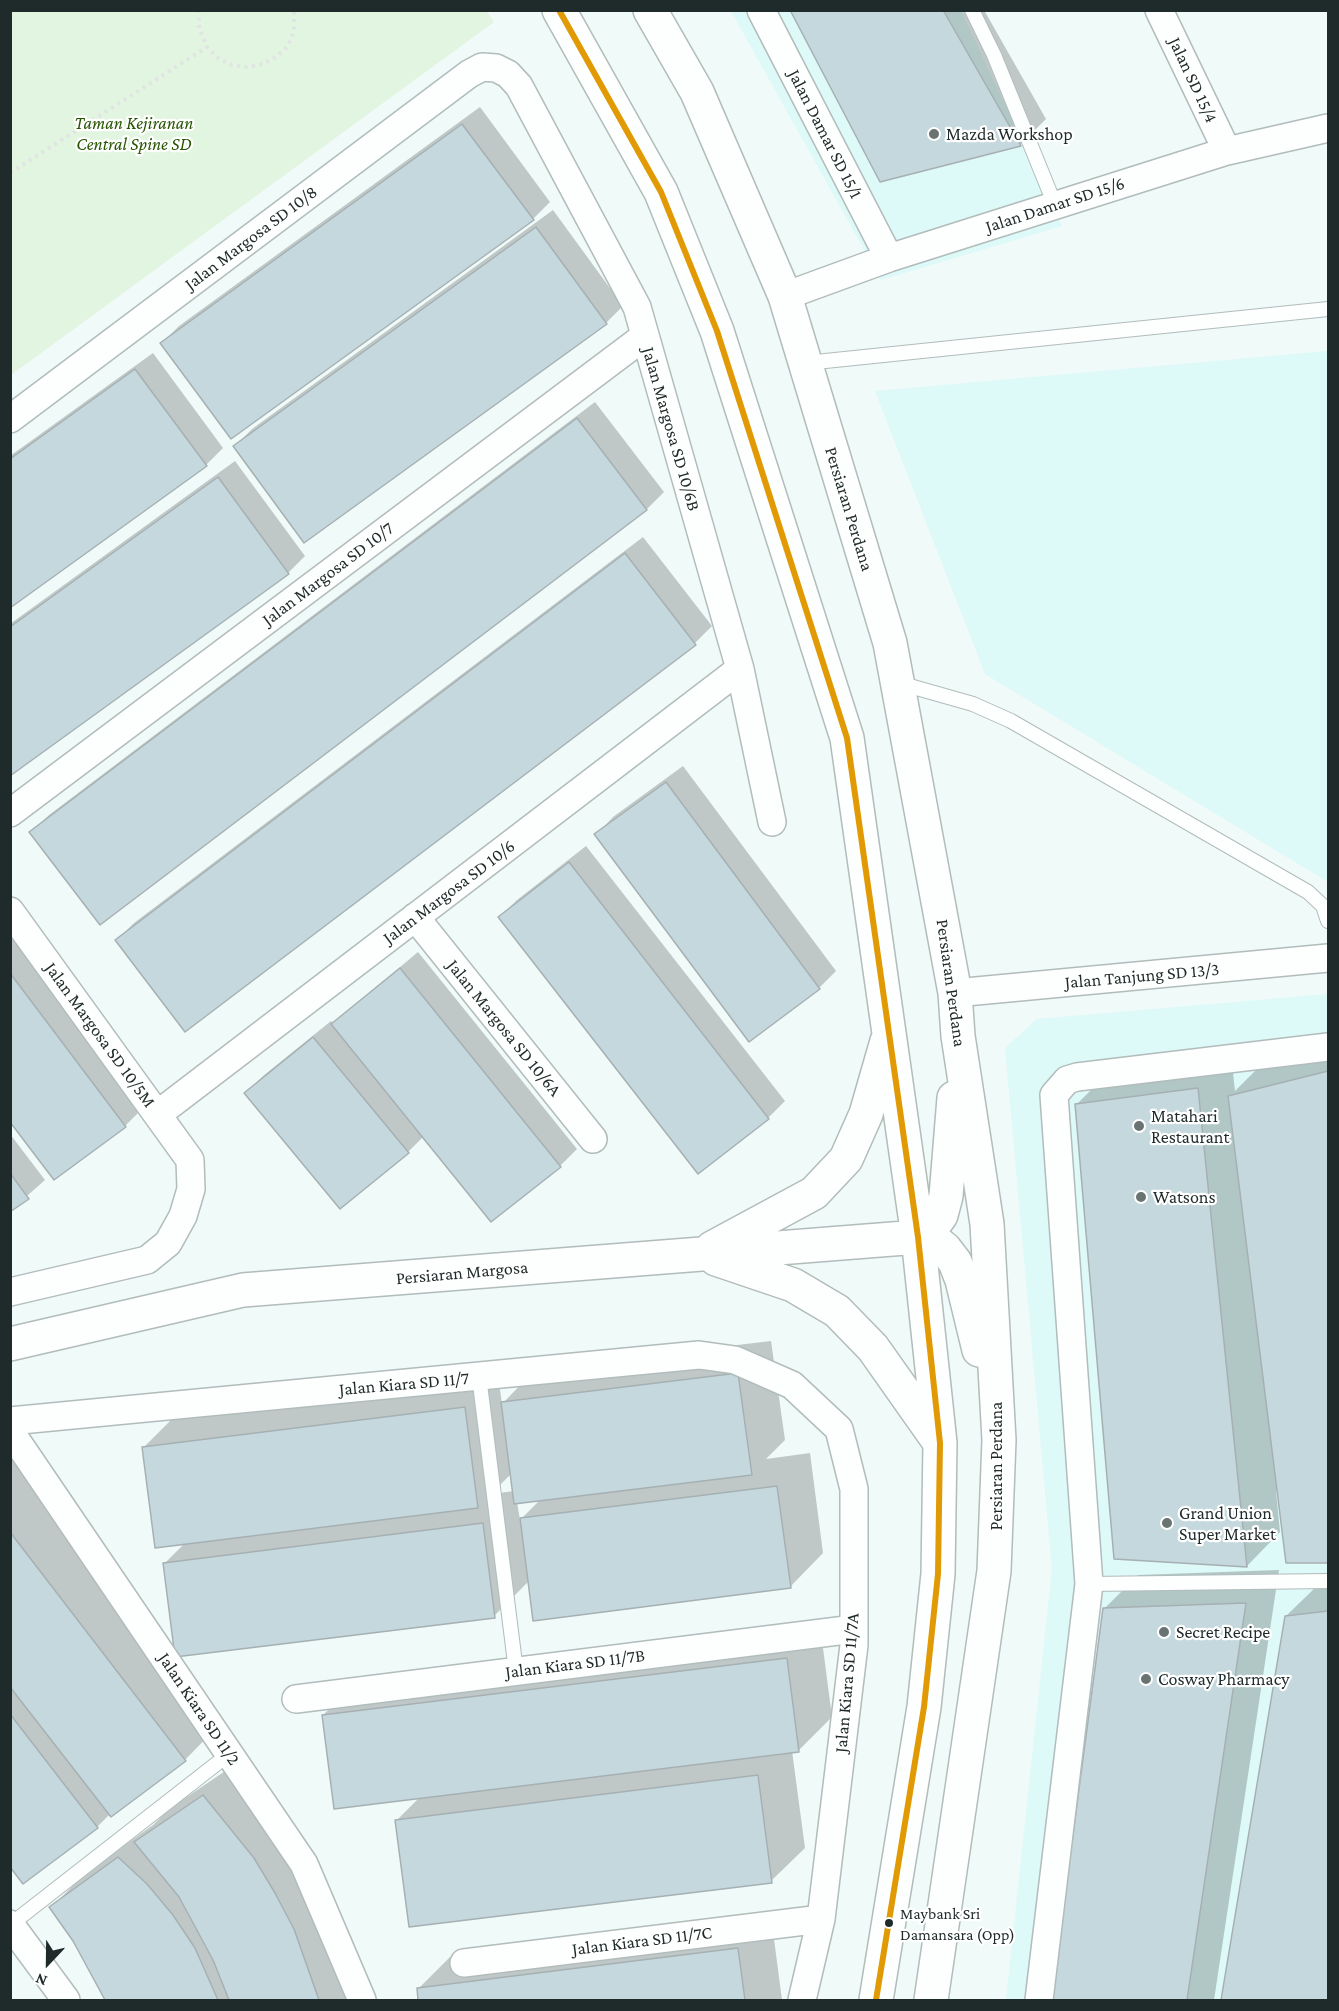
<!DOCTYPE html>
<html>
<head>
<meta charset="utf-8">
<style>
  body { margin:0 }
  #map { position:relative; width:1339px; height:2011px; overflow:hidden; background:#effaf9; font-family:"Crimson Pro",serif }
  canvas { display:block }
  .frame { position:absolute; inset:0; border:12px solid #1f2b2a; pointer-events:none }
  .north { position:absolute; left:18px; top:1933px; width:60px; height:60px; -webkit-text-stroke:4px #fff; paint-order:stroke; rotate:202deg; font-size:16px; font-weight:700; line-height:24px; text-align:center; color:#1f2b2a }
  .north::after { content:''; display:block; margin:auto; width:21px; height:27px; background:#1f2b2a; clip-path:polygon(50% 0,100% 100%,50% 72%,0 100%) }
</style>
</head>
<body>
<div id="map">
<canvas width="1339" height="2011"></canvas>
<div class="frame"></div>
<div class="north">N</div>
</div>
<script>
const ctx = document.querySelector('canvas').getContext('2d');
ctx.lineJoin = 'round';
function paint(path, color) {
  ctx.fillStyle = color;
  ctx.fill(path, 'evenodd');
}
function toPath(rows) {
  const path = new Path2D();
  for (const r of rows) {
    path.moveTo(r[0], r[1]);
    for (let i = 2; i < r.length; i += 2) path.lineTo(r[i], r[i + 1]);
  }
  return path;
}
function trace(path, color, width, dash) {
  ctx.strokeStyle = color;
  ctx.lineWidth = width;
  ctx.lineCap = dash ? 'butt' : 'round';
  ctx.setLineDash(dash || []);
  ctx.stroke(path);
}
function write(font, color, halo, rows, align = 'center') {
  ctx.font = font + ' "Crimson Pro",serif';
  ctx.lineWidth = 4.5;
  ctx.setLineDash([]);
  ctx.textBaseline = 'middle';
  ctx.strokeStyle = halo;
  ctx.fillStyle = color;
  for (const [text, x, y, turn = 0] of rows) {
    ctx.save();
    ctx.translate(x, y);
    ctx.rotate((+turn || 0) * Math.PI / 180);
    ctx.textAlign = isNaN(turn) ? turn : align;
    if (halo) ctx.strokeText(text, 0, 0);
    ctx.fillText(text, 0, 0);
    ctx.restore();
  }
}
const built = toPath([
  [731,11,961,11,1062,226,881,280],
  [1328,351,1328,882,985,674,875,391],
  [1328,994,1328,2000,1006,2000,1052,1569,1005,1048,1037,1019]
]);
const green = toPath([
  [11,10,486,10,494,22,11,375]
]);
const shadow = toPath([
  [791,10,984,10,1046,119,1020,145,881,180],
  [480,107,550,202,533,219,162,343,179,326],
  [553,210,623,306,606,323,305,541,235,446,252,429],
  [153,353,223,448,206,465,10,606,10,456],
  [595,402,664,492,647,509,100,922,31,832,49,815],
  [235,461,305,556,288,573,10,774,10,624],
  [643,537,712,626,695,643,117,940,134,923],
  [683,766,836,971,819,988,596,835,613,817],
  [586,846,785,1101,768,1118,699,1172,500,917,517,900],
  [10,933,142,1109,125,1126,10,1119],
  [418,952,577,1149,560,1166,424,1136,408,1152,246,1093,263,1076,331,1021,333,1023],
  [1328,1047,1328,1561,1287,1562,1279,1491,1276,1491,1280,1532,1247,1566,1076,1105,1110,1071,1231,1055,1235,1091,1263,1063],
  [10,1134,45,1180,10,1211],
  [771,1341,785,1440,766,1459,810,1453,823,1553,790,1587,529,1581,494,1616,165,1563,185,1543,143,1448,177,1414,498,1375,502,1404,536,1369],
  [512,1473,514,1491,491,1494],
  [540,1500,520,1520,517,1502],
  [10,1455,218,1726,185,1760,110,1814,97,1827,10,1865],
  [1279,1570,1214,2000,1052,2000,1104,1609,1138,1575],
  [1328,1582,1328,2000,1223,2000,1286,1616,1320,1583],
  [820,1625,832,1717,798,1751,792,1751,805,1848,771,1881,397,1820,420,1797,323,1715,357,1682],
  [237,1763,361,2000,106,2000,74,1940,51,1908,84,1874,153,1825,169,1809],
  [771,1916,782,2000,420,2000,418,1989,452,1955]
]);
const building = toPath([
  [790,10,943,10,1021,146,880,182,790,10],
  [462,124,534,220,231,439,160,343,462,124],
  [536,227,607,324,304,543,233,446,536,227],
  [135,369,207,466,10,608,10,459,135,369],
  [577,418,647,510,100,925,29,832,577,418],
  [218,477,289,574,10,776,10,627,218,477],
  [625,553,696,645,185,1032,115,940,625,553],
  [666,782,820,989,749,1042,594,834,666,782],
  [569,862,769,1119,698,1174,498,917,569,862],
  [400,968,561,1167,491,1222,331,1024,400,968],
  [10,973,126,1127,54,1180,10,1122,10,973],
  [313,1037,409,1153,340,1209,244,1093,313,1037],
  [1328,1071,1328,1563,1286,1563,1228,1096,1328,1071],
  [1198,1088,1247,1567,1114,1559,1075,1104,1198,1088],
  [10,1173,29,1199,10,1212,10,1173],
  [738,1373,752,1475,514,1504,501,1402,738,1373],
  [465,1407,478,1508,155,1548,142,1447,465,1407],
  [777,1486,791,1588,533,1621,520,1518,777,1486],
  [483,1523,495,1618,175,1657,163,1563,483,1523],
  [10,1532,186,1761,111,1817,10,1687,10,1532],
  [1246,1603,1187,2000,1051,2000,1103,1608,1246,1603],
  [1328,1611,1328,2000,1221,2000,1285,1616,1328,1611],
  [787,1658,799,1752,334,1809,322,1715,787,1658],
  [10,1714,98,1828,23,1884,10,1867,10,1714],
  [758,1775,772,1883,409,1927,395,1820,758,1775],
  [203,1795,254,1858,275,1893,294,1929,319,2000,229,2000,213,1960,179,1897,134,1842,203,1795],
  [118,1857,147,1884,173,1915,195,1948,218,2000,105,2000,73,1941,49,1907,118,1857],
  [738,1948,745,2000,418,2000,417,1988,738,1948]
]);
const path = toPath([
  [199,10,199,28,207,47,218,58,232,65,247,67,263,64,276,57,288,46,294,31,294,10],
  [10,173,207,47]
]);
const lane = toPath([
  [972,10,994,55,1055,205],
  [806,363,1328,309],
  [899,683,973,704,1011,721,1308,892,1323,906,1328,921],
  [479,1376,516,1671],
  [1089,1584,1328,1581],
  [10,1925,229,1754]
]);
const street = toPath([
  [761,10,889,258],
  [1159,10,1227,151],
  [785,296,889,258,1227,151,1328,128],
  [10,419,469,74,482,67,496,68,508,74,519,86,637,307,740,669,772,822],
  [10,813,645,336],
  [10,911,190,1160,191,1189,183,1216,168,1243,147,1260,10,1292],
  [415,917,593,1139],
  [955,993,1328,958],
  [158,1114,740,669],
  [10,1421,699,1355,735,1360,792,1385,839,1429,854,1489,854,1645,821,1919,802,2000],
  [10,1431,304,1864,362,2000],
  [296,1699,854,1629],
  [10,1924,66,2000],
  [464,1963,821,1919],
  [1039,2000,1089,1584,1054,1095,1067,1080,1077,1077,1328,1047]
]);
const secondary = toPath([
  [559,10,661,192,717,331,847,738,918,1237,940,1443,938,1574,924,1707,876,2000],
  [650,10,697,92,785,296,890,643,955,993,958,1036,987,1224,999,1440,994,1571,931,2000],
  [918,1237,931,1229,941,1215,946,1196,954,1098],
  [712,1248,814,1193,846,1159,866,1114,887,1041],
  [716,1259,793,1285,837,1311,873,1348,940,1443],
  [10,1344,243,1290,918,1237,935,1241,945,1249,955,1262,962,1280,979,1350]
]);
const bus1 = toPath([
  [559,10,661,192,717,331,847,738,918,1237,940,1443,938,1574,924,1707,876,2000]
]);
const markers = [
  [934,134,6,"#687372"],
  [1139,1126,6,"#687372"],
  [1141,1197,6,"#687372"],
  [1167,1523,6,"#687372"],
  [1164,1632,6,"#687372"],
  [1146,1679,6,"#687372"],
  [889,1923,5,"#1f2b2a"]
];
const busNames = [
  ["Maybank Sri",900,1914],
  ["Damansara (Opp)",900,1935]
];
const streetNames = [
  ["Jalan SD 15/4",1193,80,65],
  ["Jalan Damar SD 15/1",825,134,63],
  ["Jalan Damar SD 15/6",1055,205,-18],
  ["Jalan Margosa SD 10/8",251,238,-37],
  ["Jalan Margosa SD 10/6B",671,429,74],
  ["Persiaran Perdana",849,509,73],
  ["Jalan Margosa SD 10/7",328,574,-37],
  ["Jalan Margosa SD 10/6",449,892,-37],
  ["Jalan Tanjung SD 13/3",1142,976,-5],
  ["Persiaran Perdana",951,983,82],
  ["Jalan Margosa SD 10/6A",504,1028,51],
  ["Jalan Margosa SD 10/5M",100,1035,54],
  ["Persiaran Margosa",462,1273,-5],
  ["Jalan Kiara SD 11/7",404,1384,-5],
  ["Persiaran Perdana",996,1466,-90],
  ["Jalan Kiara SD 11/7B",575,1664,-7],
  ["Jalan Kiara SD 11/7A",847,1683,-85],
  ["Jalan Kiara SD 11/2",199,1709,56],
  ["Jalan Kiara SD 11/7C",642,1941,-7]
];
const parkNames = [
  ["Taman Kejiranan",134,123],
  ["Central Spine SD",134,144]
];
const poiNames = [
  ["Mazda Workshop",946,134],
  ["Matahari",1151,1116],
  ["Restaurant",1151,1137],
  ["Watsons",1153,1197],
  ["Grand Union",1179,1513],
  ["Super Market",1179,1534],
  ["Secret Recipe",1176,1632],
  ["Cosway Pharmacy",1158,1679]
];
paint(built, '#ddf9f8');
paint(green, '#e2f5e0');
paint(shadow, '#0003');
paint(building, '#c4d8de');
trace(building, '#a6b0b2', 1.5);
trace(lane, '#b1bcbb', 16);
trace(street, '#b1bcbb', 30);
trace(secondary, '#b1bcbb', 36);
trace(path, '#e0e4e3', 4, [3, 4.5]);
trace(lane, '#fdfefe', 14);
trace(street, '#fdfefe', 27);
trace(secondary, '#fdfefe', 33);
trace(bus1, '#e19a04', 6);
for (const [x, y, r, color] of markers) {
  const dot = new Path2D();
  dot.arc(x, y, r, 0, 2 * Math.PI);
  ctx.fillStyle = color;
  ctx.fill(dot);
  trace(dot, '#fff', 2);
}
write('16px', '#1f2b2a', '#fff', busNames, 'left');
write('18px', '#1f2b2a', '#fff', streetNames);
write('italic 18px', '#265400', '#fff', parkNames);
write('18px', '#1f2b2a', '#fff', poiNames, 'left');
</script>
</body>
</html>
